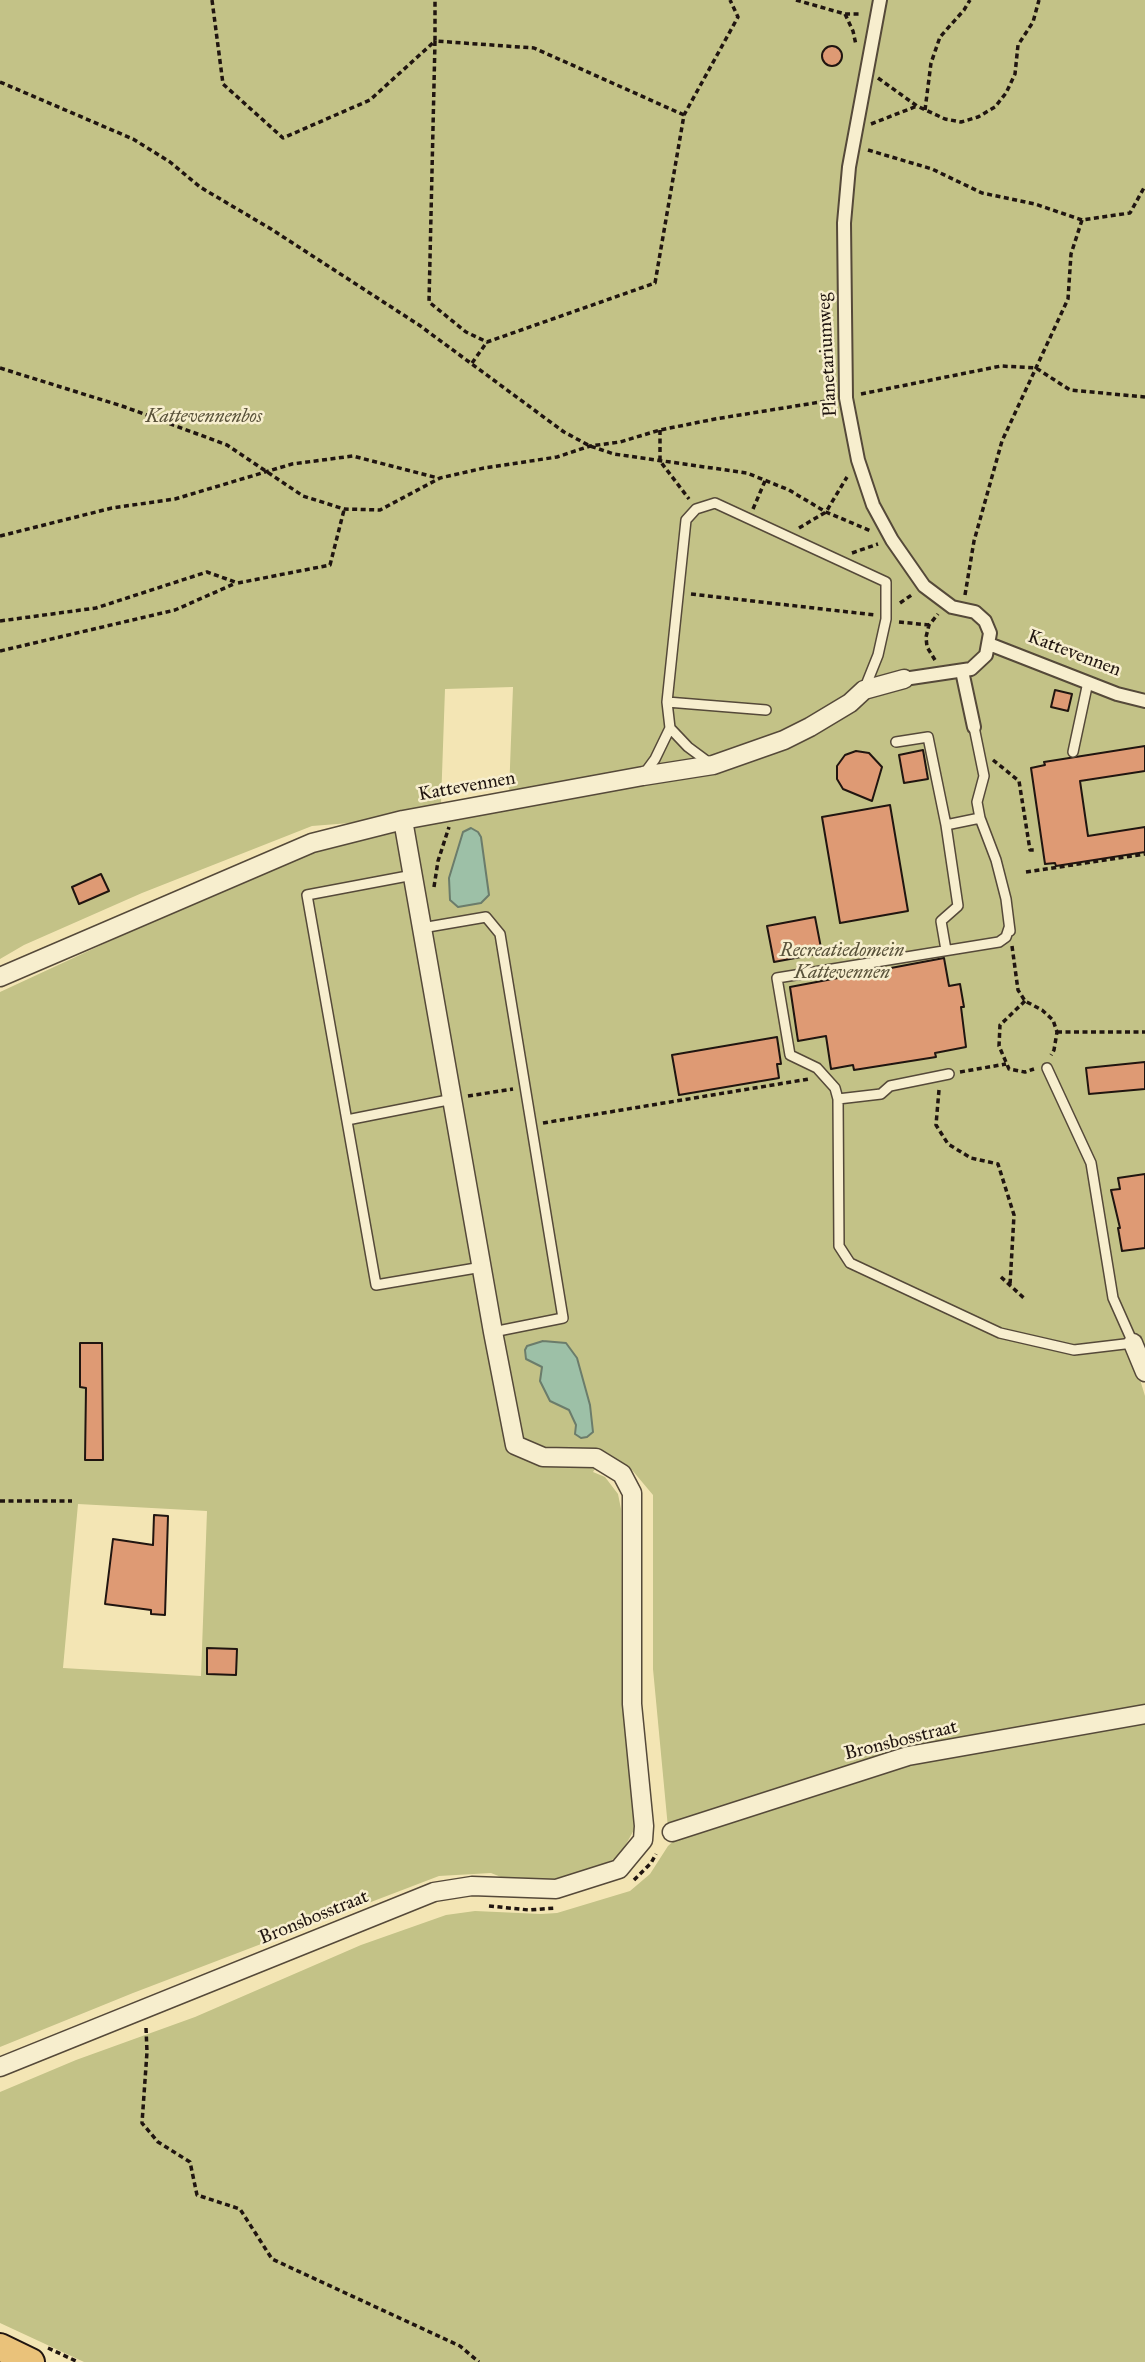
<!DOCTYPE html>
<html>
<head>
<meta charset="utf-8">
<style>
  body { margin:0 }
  canvas { display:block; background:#f3e5b4 }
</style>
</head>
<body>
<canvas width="1145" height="2362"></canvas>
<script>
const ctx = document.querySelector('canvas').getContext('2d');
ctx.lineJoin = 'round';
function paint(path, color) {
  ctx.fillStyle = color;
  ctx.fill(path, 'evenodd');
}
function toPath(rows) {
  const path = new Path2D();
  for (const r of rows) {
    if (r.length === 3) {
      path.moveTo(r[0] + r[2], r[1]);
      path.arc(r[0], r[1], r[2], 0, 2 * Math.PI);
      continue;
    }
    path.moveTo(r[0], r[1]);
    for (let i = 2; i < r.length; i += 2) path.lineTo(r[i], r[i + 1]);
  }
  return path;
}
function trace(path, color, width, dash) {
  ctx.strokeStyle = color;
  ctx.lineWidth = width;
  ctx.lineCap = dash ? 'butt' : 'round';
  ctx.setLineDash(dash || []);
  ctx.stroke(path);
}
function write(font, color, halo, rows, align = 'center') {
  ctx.font = font + ' "IM FELL Great Primer",serif';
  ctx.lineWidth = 5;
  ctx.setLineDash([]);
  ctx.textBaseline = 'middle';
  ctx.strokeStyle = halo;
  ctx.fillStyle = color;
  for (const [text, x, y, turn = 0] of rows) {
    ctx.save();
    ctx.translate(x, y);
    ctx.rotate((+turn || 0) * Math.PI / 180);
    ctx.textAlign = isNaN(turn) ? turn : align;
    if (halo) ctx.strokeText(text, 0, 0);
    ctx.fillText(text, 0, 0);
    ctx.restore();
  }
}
const green = toPath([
  [0,0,1145,0,1145,1350,1132,1353,1145,1396,1145,1709,1004,1736,668,1828,653,1669,653,1495,632,1470,606,1452,593,1472,605,1477,618,1494,621,1509,622,1656,635,1828,619,1857,585,1872,536,1883,511,1881,491,1873,439,1876,133,1993,0,2047,0,992,289,858,394,830,588,796,589,781,509,793,513,687,445,689,441,803,350,823,312,826,142,893,24,945,0,959],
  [78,1504,207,1511,201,1676,63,1668],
  [1145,1719,1145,2362,84,2362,0,2323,0,2092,76,2060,195,2017,361,1945,446,1915,475,1911,541,1914,557,1913,630,1891,650,1874,668,1846,680,1835,888,1768,982,1749,1052,1741]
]);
const water = toPath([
  [471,828,478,832,481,837,489,895,481,903,458,907,450,900,449,878,463,832,471,828],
  [543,1341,566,1343,577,1358,590,1405,593,1432,587,1437,581,1438,575,1434,576,1425,569,1410,550,1401,540,1381,542,1367,526,1359,525,1350,527,1346,543,1341]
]);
const building = toPath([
  [832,56,10],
  [1055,690,1072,694,1068,711,1051,707,1055,690],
  [1145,746,1145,771,1080,781,1088,836,1145,827,1145,852,1056,866,1055,863,1045,864,1031,768,1045,765,1044,762,1145,746],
  [923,750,928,779,904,783,899,755,923,750],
  [856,751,869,753,882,767,872,801,843,789,837,779,837,766,845,755,856,751],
  [890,805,908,911,840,923,822,817,890,805],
  [101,874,109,891,79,904,72,887,101,874],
  [815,917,822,953,774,962,767,926,815,917],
  [944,958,949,986,960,984,964,1007,961,1007,966,1047,935,1053,936,1057,854,1070,853,1065,831,1069,826,1036,798,1041,790,987,944,958],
  [777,1037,781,1064,777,1064,779,1078,679,1095,672,1055,777,1037],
  [1145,1062,1145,1089,1089,1094,1086,1068,1145,1062],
  [1145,1174,1145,1248,1122,1251,1118,1228,1120,1228,1111,1190,1120,1189,1118,1178,1145,1174],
  [80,1343,102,1343,103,1460,85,1460,86,1388,80,1387,80,1343],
  [154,1515,168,1516,165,1615,151,1614,151,1610,105,1604,113,1539,153,1545,154,1515],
  [207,1648,237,1649,236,1675,207,1674,207,1648]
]);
const path = toPath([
  [212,0,223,84,283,138,370,100,435,41,435,0],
  [796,0,845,14,862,14],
  [845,14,853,31,856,45],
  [878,78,917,106,945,119,961,122,978,117,995,107,1006,93,1015,74,1018,45,1033,22,1039,0],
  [0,82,133,139,170,162,200,187,271,229,419,325,564,432,590,446,614,454,747,473,789,490,826,512,871,531],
  [925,110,931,63,940,37,964,10,970,0],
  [684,115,534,48,435,41,429,302,466,332,487,342,655,283,684,115,738,17,730,0],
  [871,124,917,106],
  [868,150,932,169,982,193,1035,204,1082,220,1130,213,1145,186],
  [472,363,487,342],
  [0,368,125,407,227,445,303,496,344,509,380,510,440,478,484,468,557,457,590,446,620,442,660,430,715,419,833,400],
  [861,394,1001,366,1036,368,1070,390,1145,397],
  [660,430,660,461,689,499],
  [753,509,765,481],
  [799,528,826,512,847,477],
  [0,536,112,508,175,499,292,464,353,456,438,478],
  [852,553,878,544],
  [691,594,875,615],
  [965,595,974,541,1002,441,1068,299,1071,254,1082,220],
  [900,603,913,594],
  [0,621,96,608,207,572,238,583,330,565,344,510],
  [899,622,929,625],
  [0,651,175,610,236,583],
  [935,660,927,647,926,637,929,625,938,614],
  [993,760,1019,781,1030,850,1036,850],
  [1026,872,1145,854],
  [434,887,438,861,449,827],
  [1012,946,1018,990,1025,1001,1042,1010,1053,1020,1057,1032,1054,1050,1051,1055],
  [1025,1001,1000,1025,999,1046,1009,1069,1025,1072,1034,1069],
  [1057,1032,1145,1032],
  [960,1072,1006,1064],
  [939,1090,936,1125,948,1144,971,1158,998,1164,1014,1215,1010,1285],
  [468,1096,513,1089],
  [543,1123,809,1079],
  [1001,1277,1026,1300],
  [0,1501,72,1501],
  [634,1880,651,1863,656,1854],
  [489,1906,529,1910,555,1908],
  [146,2028,147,2052,142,2123,158,2142,190,2162,197,2195,240,2209,272,2259,460,2346,479,2362],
  [48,2348,78,2362]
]);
const service = toPath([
  [667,702,766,710],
  [974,727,984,776,977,802,980,818,996,860,1006,899,1010,931],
  [670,728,688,747,711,764],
  [896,742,928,737,946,825,958,906,941,921,946,950],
  [1073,752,1088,682],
  [644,774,655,759,670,728,667,702,686,520,696,509,715,503,886,582,886,619,878,655,864,690],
  [946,825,980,818],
  [413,875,307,895,376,1285,482,1267],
  [422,928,486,917,500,934,563,1318,493,1332],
  [1009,928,1006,937,999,942,777,978,790,1055,817,1068,835,1088,838,1099,839,1246,850,1263,1000,1333,1074,1350,1133,1343,1113,1298,1091,1163,1047,1068],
  [838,1099,881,1094,890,1086,949,1074],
  [347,1120,453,1099]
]);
const pedestrian = toPath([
  [880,0,849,167,844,223,846,398,858,460,873,505,892,540,924,586,952,607,975,612,985,621,990,633,986,655,971,669,904,679],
  [989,644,1117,694,1145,701],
  [962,671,974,727]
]);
const minor = toPath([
  [0,977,312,843,403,820,643,776,713,765,784,740,810,727,850,703,864,690,904,679],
  [1133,1343,1145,1372],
  [672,1832,908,1756,1145,1714],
  [0,2067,434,1892,472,1886,556,1889,619,1869,643,1840,644,1826,632,1704,632,1493,622,1474,596,1458,543,1457,515,1445,493,1332,403,820]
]);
const primary = toPath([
  [0,2347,31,2362]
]);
const streetNames = [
  ["Planetariumweg",828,355,-93],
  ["Kattevennen",1074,654,21],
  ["Kattevennen",467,787,-10],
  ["Bronsbosstraat",901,1741,-14],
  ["Bronsbosstraat",314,1918,-22]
];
const parkNames = [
  ["Kattevennenbos",204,417],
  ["Recreatiedomein",842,951],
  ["Kattevennen",842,973]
];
paint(green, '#c3c287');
paint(water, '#9dc0a7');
trace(water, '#6b7c6b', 2);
paint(building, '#de9a74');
trace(building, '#201510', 2);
trace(service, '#554939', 12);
trace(pedestrian, '#554939', 16);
trace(minor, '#554939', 21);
trace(primary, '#201510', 30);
trace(path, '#201510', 3.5, [5, 3.5]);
trace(service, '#f7eece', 9);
trace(pedestrian, '#f7eece', 12);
trace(minor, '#f7eece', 18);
trace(primary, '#eac27a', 26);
write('19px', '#201510', '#f7eece', streetNames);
write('italic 19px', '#59523a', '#f7eece', parkNames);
</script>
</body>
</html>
